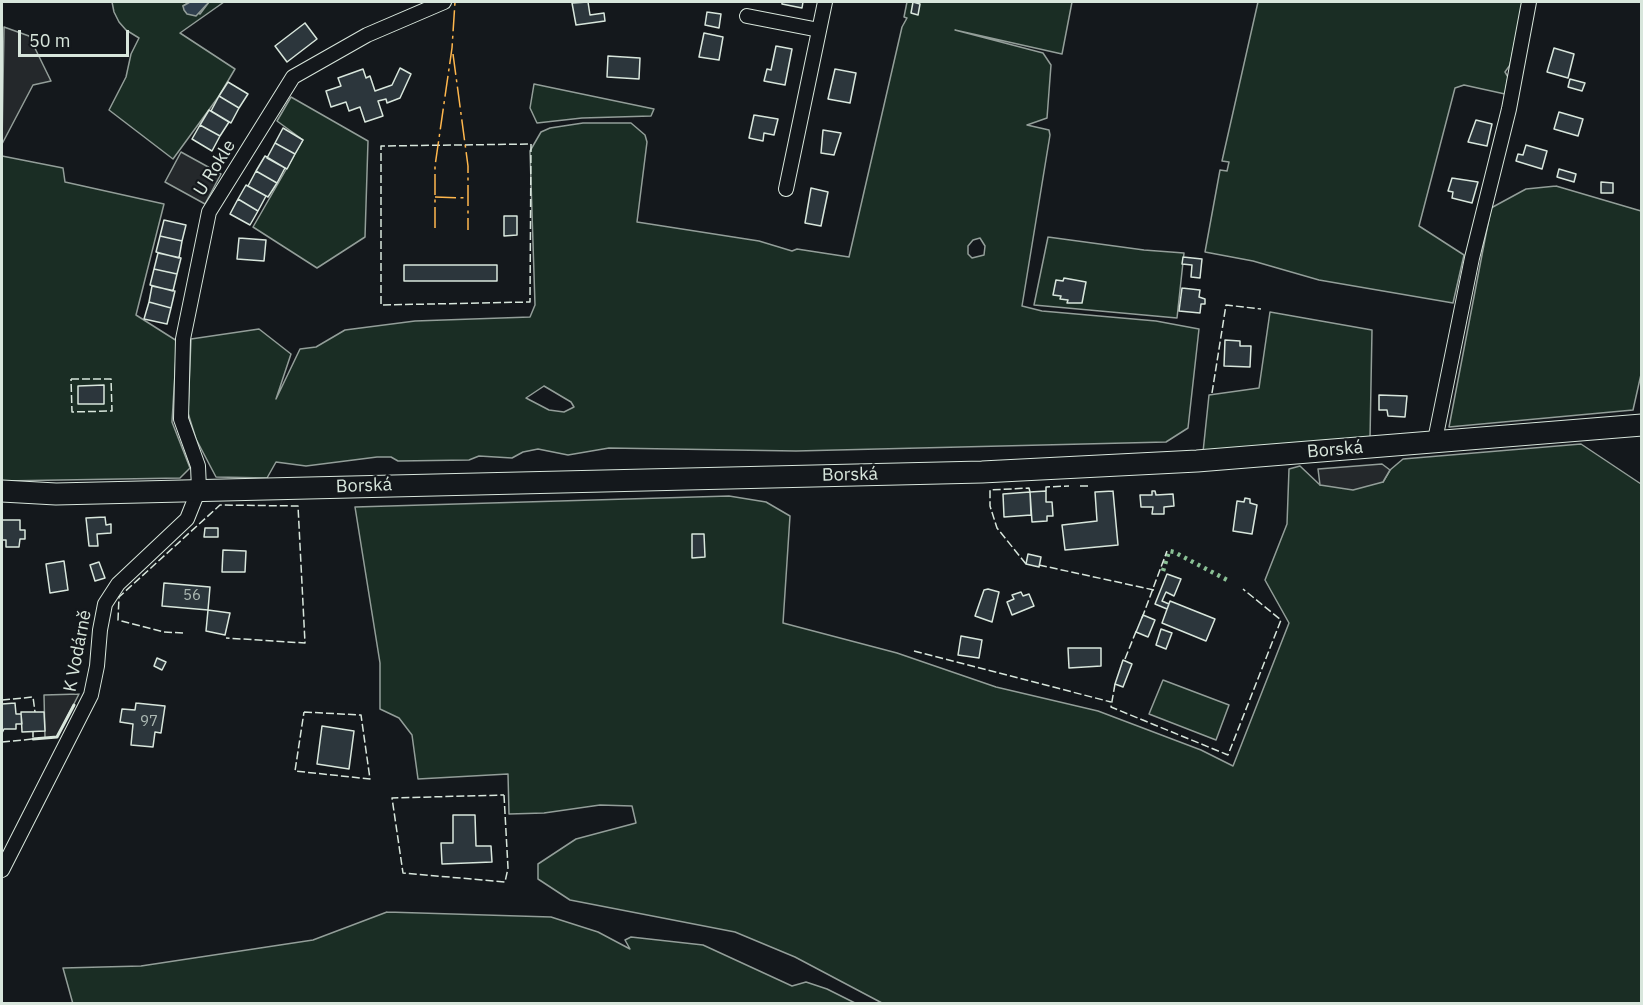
<!DOCTYPE html>
<html>
<head>
<meta charset="utf-8">
<style>
  body { margin:0 }
  #map { position:relative; width:1643px; height:1005px; overflow:hidden; background:#14181c; font-family:"IBM Plex Sans",sans-serif }
  canvas { display:block }
  .frame { position:absolute; inset:0; border:3px solid #d8e6dc; pointer-events:none }
  .scale { position:absolute; left:18px; top:30px; width:111px; height:27px; box-sizing:border-box; border:3px solid #d8e6dc; border-top:0; padding-left:8px; font-size:18px; line-height:21px; white-space:nowrap; color:#d8e6dc; -webkit-text-stroke:4px #14181c; paint-order:stroke }
</style>
</head>
<body>
<div id="map">
<canvas width="1643" height="1005"></canvas>
<div class="frame"></div>
<div class="scale">50 m</div>
</div>
<script>
const ctx = document.querySelector('canvas').getContext('2d');
ctx.lineJoin = 'round';
function paint(path, color) {
  ctx.fillStyle = color;
  ctx.fill(path, 'evenodd');
}
function toPath(rows) {
  const path = new Path2D();
  for (const r of rows) {
    path.moveTo(r[0], r[1]);
    for (let i = 2; i < r.length; i += 2) path.lineTo(r[i], r[i + 1]);
  }
  return path;
}
function trace(path, color, width, dash) {
  ctx.strokeStyle = color;
  ctx.lineWidth = width;
  ctx.lineCap = dash ? 'butt' : 'round';
  ctx.setLineDash(dash || []);
  ctx.stroke(path);
}
function write(font, color, halo, rows, align = 'center') {
  ctx.font = font + ' "IBM Plex Sans",sans-serif';
  ctx.lineWidth = 4.5;
  ctx.setLineDash([]);
  ctx.textBaseline = 'middle';
  ctx.strokeStyle = halo;
  ctx.fillStyle = color;
  for (const [text, x, y, turn = 0] of rows) {
    ctx.save();
    ctx.translate(x, y);
    ctx.rotate((+turn || 0) * Math.PI / 180);
    ctx.textAlign = isNaN(turn) ? turn : align;
    if (halo) ctx.strokeText(text, 0, 0);
    ctx.fillText(text, 0, 0);
    ctx.restore();
  }
}
const green = toPath([
  [112,2,190,2,183,6,200,14,209,2,224,2,180,33,235,69,219,96,173,159,109,110,126,77,131,54,139,38,126,30,119,22,114,12,112,2],
  [907,2,1072,2,1062,54,955,30,1043,53,1051,65,1047,118,1027,125,1049,130,1050,135,1022,306,1042,311,1156,321,1199,329,1188,428,1166,442,796,451,609,448,568,455,538,449,523,452,512,458,479,456,469,460,398,461,391,457,377,457,306,466,276,462,267,478,216,477,196,439,188,413,191,339,259,329,291,354,276,399,300,349,316,347,345,330,415,321,530,317,535,305,530,151,541,132,550,128,583,123,631,123,645,135,647,142,637,222,759,241,792,251,797,249,849,257,902,27,907,18,904,17,907,2],
  [980,238,985,246,984,255,972,258,968,254,968,246,973,240,980,238],
  [544,386,571,402,574,407,564,412,549,410,526,398,544,386],
  [1258,2,1523,2,1510,65,1505,72,1508,77,1505,94,1464,85,1455,88,1419,226,1464,255,1453,303,1319,280,1253,261,1205,252,1220,170,1227,171,1229,162,1222,161,1258,2],
  [534,84,654,109,651,116,582,118,537,123,530,108,534,84],
  [291,97,368,141,365,237,317,268,253,227,303,140,277,121,291,97],
  [2,156,63,168,65,182,164,204,136,315,177,341,172,422,190,468,180,478,2,481,2,156],
  [1556,186,1641,211,1642,370,1633,410,1449,427,1491,208,1526,189,1556,186],
  [1048,237,1144,250,1184,253,1177,318,1034,305,1048,237],
  [1270,312,1372,330,1370,439,1203,452,1209,395,1259,388,1270,312],
  [1581,444,1641,484,1641,1003,882,1003,795,957,735,932,570,900,538,879,538,864,576,839,636,823,632,806,600,805,544,813,509,814,508,774,418,779,412,735,399,718,380,709,380,663,355,507,729,496,766,502,790,516,783,623,897,653,996,687,1098,711,1201,750,1233,766,1289,623,1265,580,1287,524,1289,469,1300,466,1320,485,1383,482,1390,470,1403,459,1581,444],
  [1163,680,1229,705,1216,740,1149,714,1163,680],
  [387,912,551,917,598,932,630,949,625,940,631,937,703,945,792,986,806,982,827,989,855,1003,73,1004,63,968,141,966,313,940,387,912]
]);
const parking = toPath([
  [4,27,29,36,51,81,33,85,2,144,4,27],
  [181,152,221,174,205,204,165,182,181,152],
  [1382,464,1390,470,1383,482,1353,490,1320,485,1318,469,1382,464],
  [79,694,57,737,45,738,44,695,79,694]
]);
const water = toPath([
  [190,2,209,2,196,16,187,14,184,10,183,6,190,2]
]);
const building = toPath([
  [588,2,590,15,604,13,605,21,576,25,572,3,588,2],
  [782,2,803,2,802,8,782,4,782,2],
  [913,2,920,4,918,15,911,13,913,2],
  [707,12,721,14,719,28,705,25,707,12],
  [305,23,317,39,287,62,275,46,305,23],
  [704,33,723,37,719,60,699,57,704,33],
  [776,46,792,49,785,85,764,81,767,69,771,70,776,46],
  [1554,48,1574,54,1568,78,1547,72,1554,48],
  [608,56,640,58,639,79,607,77,608,56],
  [400,68,411,74,400,98,387,103,386,99,378,101,383,116,365,122,360,107,349,111,346,102,331,107,326,91,341,86,338,78,363,69,366,78,370,76,375,91,392,85,400,68],
  [835,69,856,73,850,103,828,99,835,69],
  [1570,79,1585,83,1582,91,1568,87,1570,79],
  [228,82,248,94,239,108,219,96,228,82],
  [219,96,239,108,231,123,211,111,219,96],
  [209,110,229,122,220,136,200,125,209,110],
  [1559,112,1583,119,1578,136,1554,129,1559,112],
  [754,115,778,119,774,135,764,133,763,141,749,138,754,115],
  [1476,120,1492,124,1487,146,1468,142,1476,120],
  [200,125,220,136,212,151,192,139,200,125],
  [283,128,303,140,295,154,275,143,283,128],
  [823,130,841,133,834,155,821,153,823,130],
  [275,143,295,154,287,169,267,158,275,143],
  [1526,145,1547,151,1542,169,1516,161,1518,154,1523,155,1526,145],
  [265,156,285,168,277,183,256,171,265,156],
  [1559,169,1576,174,1574,182,1557,177,1559,169],
  [256,171,277,183,268,197,248,186,256,171],
  [1452,178,1478,182,1472,203,1452,198,1453,192,1448,191,1452,178],
  [1601,182,1613,183,1613,193,1601,193,1601,182],
  [246,185,266,196,258,211,238,199,246,185],
  [811,188,828,192,821,226,805,223,811,188],
  [238,199,258,211,250,225,230,214,238,199],
  [504,216,517,216,517,235,504,236,504,216],
  [164,220,186,225,182,241,160,236,164,220],
  [160,236,182,241,179,258,156,252,160,236],
  [239,238,266,240,264,261,237,259,239,238],
  [158,253,181,258,177,274,154,269,158,253],
  [1183,257,1202,259,1200,278,1191,277,1192,265,1182,264,1183,257],
  [404,265,497,265,497,281,404,281,404,265],
  [154,269,177,274,173,291,150,285,154,269],
  [1064,278,1086,282,1082,303,1067,303,1068,300,1060,299,1061,296,1053,295,1056,280,1063,281,1064,278],
  [152,286,175,291,171,308,149,302,152,286],
  [1182,288,1200,290,1199,297,1205,299,1205,304,1201,304,1200,313,1179,311,1182,288],
  [149,302,171,308,167,324,144,319,149,302],
  [1225,340,1240,341,1240,346,1251,346,1250,367,1224,366,1225,340],
  [104,385,104,404,78,404,78,386,104,385],
  [1379,395,1407,396,1405,417,1388,416,1387,410,1379,410,1379,395],
  [1046,491,1046,502,1052,502,1053,516,1047,516,1047,521,1032,522,1030,492,1046,491],
  [1113,491,1118,545,1065,550,1062,525,1097,521,1095,492,1113,491],
  [1152,491,1155,491,1156,495,1173,494,1174,506,1164,507,1164,514,1152,514,1153,507,1141,507,1140,495,1152,495,1152,491],
  [1030,492,1031,515,1004,517,1003,494,1030,492],
  [1245,498,1250,499,1250,503,1257,505,1252,534,1233,531,1237,501,1244,502,1245,498],
  [105,517,106,525,111,524,111,533,97,534,98,546,89,546,86,518,105,517],
  [2,520,20,520,20,530,25,530,25,539,20,539,19,547,6,547,6,540,2,540,2,520],
  [205,528,218,528,218,537,204,537,205,528],
  [692,534,704,534,705,557,692,558,692,534],
  [223,550,246,551,245,572,222,572,223,550],
  [1028,554,1041,557,1039,567,1026,564,1028,554],
  [64,561,68,590,50,593,46,564,64,561],
  [99,562,105,578,95,581,90,565,99,562],
  [1167,574,1181,579,1174,596,1166,592,1162,601,1169,604,1167,609,1155,604,1167,574],
  [164,583,210,587,208,610,162,606,164,583],
  [988,589,999,592,992,622,975,616,984,590,988,589],
  [1021,592,1023,596,1029,594,1034,606,1012,615,1007,602,1014,599,1012,595,1021,592],
  [1170,601,1215,619,1206,641,1162,623,1170,601],
  [208,610,230,613,225,635,206,631,208,610],
  [1143,615,1155,620,1148,637,1136,632,1143,615],
  [1161,629,1172,633,1166,649,1156,645,1161,629],
  [961,636,982,640,979,658,958,655,961,636],
  [1068,648,1101,648,1101,666,1069,668,1068,648],
  [157,658,166,662,162,670,154,666,157,658],
  [1123,660,1132,664,1123,687,1115,684,1123,660],
  [15,703,16,714,21,714,22,724,16,724,16,729,4,729,2,733,2,704,15,703],
  [136,703,165,706,161,733,155,732,153,747,131,745,133,724,120,722,122,709,135,710,136,703],
  [21,712,44,712,45,731,22,732,21,712],
  [322,726,354,731,349,769,317,764,322,726],
  [453,815,475,815,476,846,491,846,492,862,442,864,441,843,453,843,453,815]
]);
const street = toPath([
  [747,16,819,30],
  [786,189,825,2],
  [1435,440,1472,258,1509,109,1529,2],
  [2,870,91,695,97,666,100,630,105,604,118,584,187,519,199,489,198,466,181,419,183,339,209,212,293,77,367,35,444,2]
]);
const primary = toPath([
  [2,491,56,494,982,472,1197,461,1642,425]
]);
const hedge = toPath([
  [1163,571,1169,551,1174,552,1229,581]
]);
const fence = toPath([
  [531,144,530,302,381,305,381,146,531,144],
  [71,379,111,379,112,411,72,412,71,379],
  [1212,393,1226,305,1261,309],
  [1080,486,1091,486],
  [1046,491,1046,487,1069,486],
  [1026,564,997,528,990,506,990,490,1029,488,1030,492],
  [1039,565,1154,590],
  [1142,618,1167,551],
  [183,633,164,632,118,620,119,597,220,505,298,506,305,643,226,638],
  [914,651,1111,702],
  [1125,659,1137,629],
  [1115,684,1111,707,1228,755,1281,620,1243,589],
  [2,700,33,697,35,712],
  [304,712,361,715,370,779,295,771,304,712],
  [2,742,33,739,33,731],
  [504,795,508,868,505,882,403,873,392,798,504,795]
]);
const wall = toPath([
  [33,739,57,737,74,705]
]);
const power = toPath([
  [453,54,468,166,468,230],
  [435,197,468,198],
  [435,228,435,166,452,48,455,2]
]);
const numberNames = [
  ["56",192,596],
  ["97",149,722]
];
const streetNames = [
  ["U Rokle",215,168,-58],
  ["Borská",1335,450,-5],
  ["Borská",850,475,-1],
  ["Borská",364,486,-2],
  ["K Vodárně",78,651,-79]
];
paint(green, '#1a2d24');
trace(green, '#939e99', 1.5);
paint(parking, '#24282b');
trace(parking, '#939e99', 1.5);
paint(water, '#2f3f4d');
trace(water, '#939e99', 1.5);
paint(building, '#2c363c');
trace(building, '#d8e6dc', 1.5);
trace(street, '#d8e6dc', 16);
trace(primary, '#d8e6dc', 23);
trace(street, '#14181c', 14);
trace(primary, '#14181c', 21);
trace(hedge, '#8ac095', 4.5, [3, 4.5]);
trace(fence, '#d8e6dc', 1.5, [8, 3]);
trace(wall, '#d8e6dc', 3);
trace(power, '#ffb74d', 1.5, [21, 4.5, 3, 4.5]);
write('15px', '#adbab4', null, numberNames);
write('18px', '#d8e6dc', '#14181c', streetNames);
</script>
</body>
</html>
